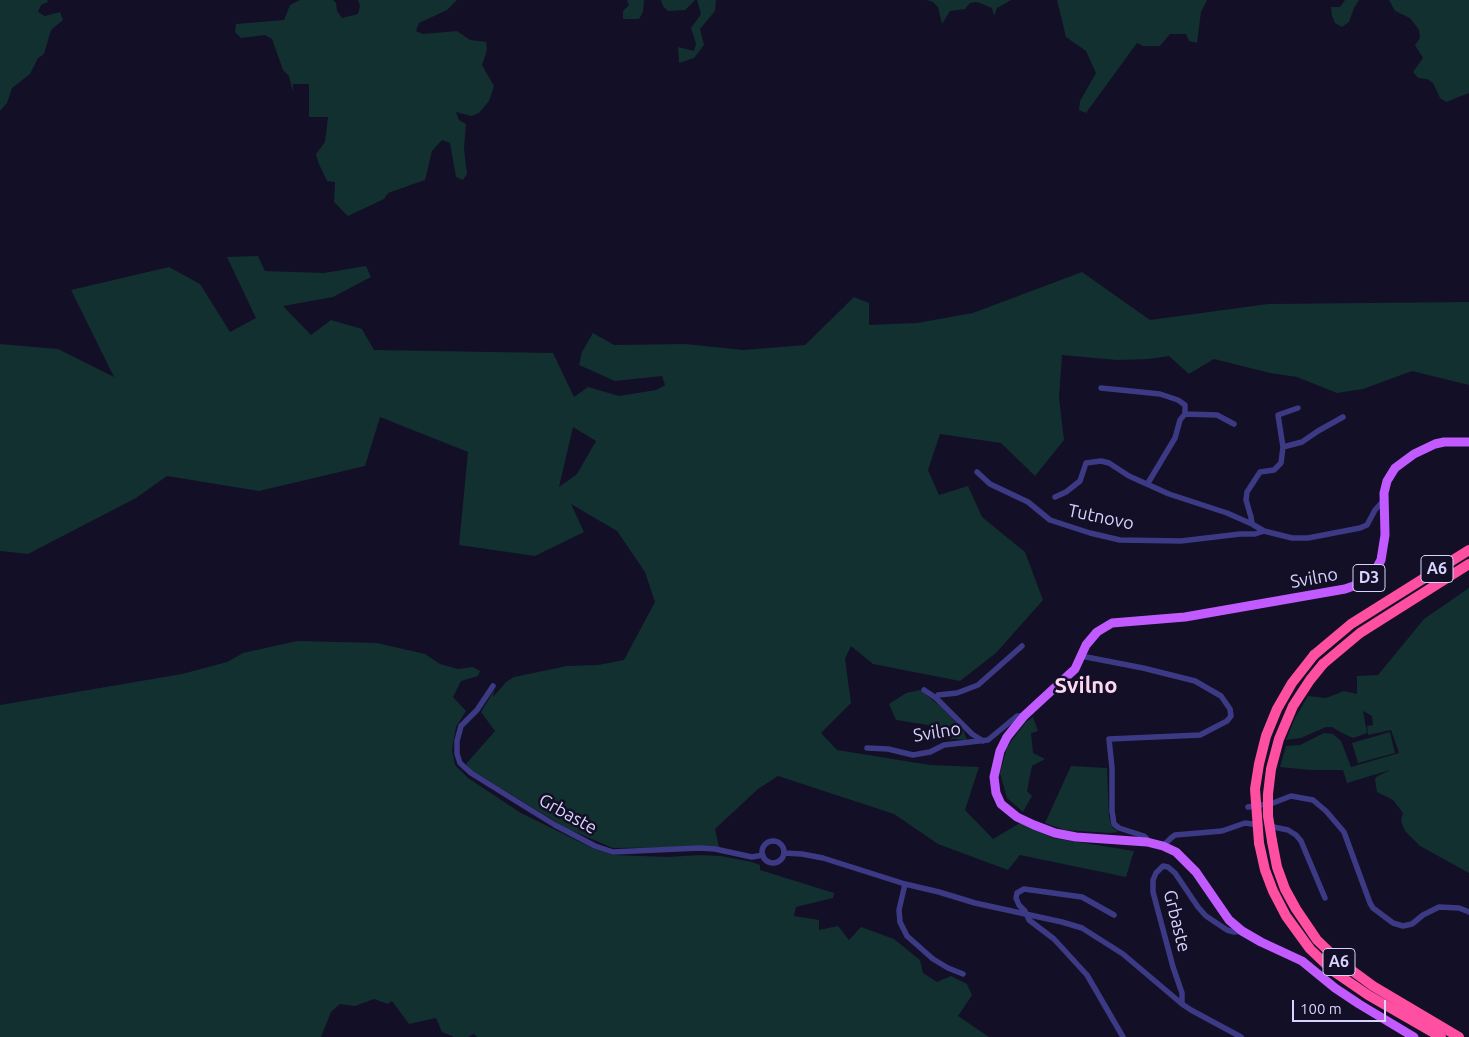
<!DOCTYPE html>
<html>
<head>
<meta charset="utf-8">
<style>
  body { margin:0 }
  #map { position:relative; width:1469px; height:1037px; overflow:hidden; background:#130f26; font-family:Ubuntu,sans-serif }
  canvas { display:block }
  .scale { position:absolute; left:1292px; top:1000px; width:94px; height:22px; box-sizing:border-box; border:2px solid #d9d4ff; border-top:0; padding-left:6px; font-size:15px; line-height:18px; white-space:nowrap; color:#d9d4ff; -webkit-text-stroke:4px #130f26; paint-order:stroke }
</style>
</head>
<body>
<div id="map">
<canvas width="1469" height="1037"></canvas>
<div class="scale">100 m</div>
</div>
<script>
const ctx = document.querySelector('canvas').getContext('2d');
ctx.lineJoin = 'round';
function paint(path, color) {
  ctx.fillStyle = color;
  ctx.fill(path, 'evenodd');
}
function toPath(rows) {
  const path = new Path2D();
  for (const r of rows) {
    if (r.length === 3) {
      path.moveTo(r[0] + r[2], r[1]);
      path.arc(r[0], r[1], r[2], 0, 2 * Math.PI);
      continue;
    }
    path.moveTo(r[0], r[1]);
    for (let i = 2; i < r.length; i += 2) path.lineTo(r[i], r[i + 1]);
  }
  return path;
}
function trace(path, color, width, dash) {
  ctx.strokeStyle = color;
  ctx.lineWidth = width;
  ctx.lineCap = dash ? 'butt' : 'round';
  ctx.setLineDash(dash || []);
  ctx.stroke(path);
}
function write(font, color, halo, rows, align = 'center') {
  ctx.font = font + ' Ubuntu,sans-serif';
  ctx.lineWidth = 5;
  ctx.setLineDash([]);
  ctx.textBaseline = 'middle';
  ctx.strokeStyle = halo;
  ctx.fillStyle = color;
  for (const [text, x, y, turn = 0] of rows) {
    ctx.save();
    ctx.translate(x, y);
    ctx.rotate((+turn || 0) * Math.PI / 180);
    ctx.textAlign = isNaN(turn) ? turn : align;
    if (halo) ctx.strokeText(text, 0, 0);
    ctx.fillText(text, 0, 0);
    ctx.restore();
  }
}
const green = toPath([
  [0,0,47,0,48,2,41,5,38,12,45,16,60,12,63,20,51,30,44,54,38,58,30,74,12,88,7,103,0,111],
  [300,0,333,0,336,3,337,11,342,18,358,14,360,6,358,0,457,0,447,10,419,23,416,31,423,34,457,31,470,40,486,42,487,50,482,65,494,86,489,101,479,113,471,116,456,112,459,120,466,124,464,149,467,174,463,180,456,177,450,143,442,140,432,151,425,180,388,193,384,199,348,216,334,202,335,182,327,181,318,162,316,154,325,142,328,117,309,117,309,84,293,84,293,92,289,76,283,70,272,39,265,35,241,38,235,32,236,24,284,20,290,5],
  [627,0,644,0,643,12,639,19,623,19,623,11,629,5],
  [661,0,695,0,685,10,668,11,663,6],
  [697,0,716,0,715,11,700,29,704,45,694,58,679,63,678,47,694,51,696,44,691,28,701,14],
  [926,0,1011,0,997,8,994,16,992,8,977,2,970,3,965,9,950,11,942,24,938,7,933,2],
  [1057,0,1207,0,1201,12,1197,43,1189,41,1186,34,1170,34,1160,46,1143,46,1137,43,1086,113,1079,110,1080,101,1096,73,1086,51,1066,37],
  [1345,0,1359,0,1354,8,1349,22,1342,27,1335,23,1332,16,1331,7,1340,7],
  [1389,0,1469,0,1469,93,1446,102,1440,98,1433,83,1427,79,1418,78,1413,72,1423,58,1415,45,1420,38,1419,30,1410,18,1395,11],
  [258,256,265,271,324,273,366,266,371,277,333,297,283,306,311,335,331,320,362,329,374,350,553,353,574,397,588,387,619,396,656,390,665,385,662,376,615,381,579,365,582,352,593,333,614,345,685,344,743,350,805,345,854,297,869,303,869,325,917,323,973,313,1082,272,1150,320,1268,304,1469,302,1469,385,1412,371,1363,389,1337,393,1297,377,1270,373,1214,359,1189,374,1169,356,1149,359,1117,360,1062,355,1059,398,1064,440,1035,476,1001,443,940,434,928,470,939,495,968,486,982,517,1025,552,1043,600,996,653,960,681,873,664,851,646,845,659,851,703,821,733,837,750,930,765,979,767,965,810,993,839,1020,823,1053,838,1134,851,1126,877,1020,855,1008,870,938,844,894,814,778,776,758,789,715,829,719,847,613,848,566,828,471,770,466,764,495,731,481,712,495,689,493,697,506,682,514,677,567,666,598,665,624,660,655,602,645,572,617,531,571,504,584,532,535,556,459,545,468,452,380,417,365,466,259,491,167,476,136,498,28,554,0,551,0,344,58,349,114,377,71,290,169,267,200,284,230,332,256,318,227,257],
  [573,427,596,441,577,474,559,487],
  [1469,588,1469,873,1420,846,1405,831,1401,821,1403,813,1393,800,1377,792,1375,780,1376,777,1390,770,1347,783,1343,770,1311,770,1280,767,1286,746,1300,745,1324,733,1333,734,1341,741,1351,767,1399,753,1391,730,1368,735,1367,726,1373,725,1372,716,1363,711,1367,733,1353,738,1342,733,1332,727,1326,727,1301,738,1286,740,1295,718,1308,696,1326,698,1344,691,1357,694,1357,676,1378,675,1424,619],
  [297,641,377,643,425,654,440,664,458,669,473,667,480,671,478,676,461,681,453,697,466,711,456,727,452,750,455,765,468,778,521,813,592,848,613,855,667,857,701,855,721,856,752,862,760,865,760,870,834,893,833,898,796,907,794,916,819,920,819,930,838,926,849,940,861,927,894,939,920,960,923,973,937,982,951,976,967,984,972,995,958,1016,989,1037,477,1037,474,1034,468,1037,454,1037,442,1032,436,1018,409,1024,392,1001,388,1004,374,999,355,1006,340,1004,331,1012,321,1037,0,1037,0,705,182,674,227,662,243,653],
  [920,690,941,707,963,730,967,740,943,738,928,725,896,720,889,704,906,693],
  [1033,717,1038,731,1031,733,1033,753,1045,759,1032,766,1027,791,1032,796,1023,812,1007,798,1000,773,1007,747,1026,722],
  [1390,732,1395,753,1358,763,1352,743],
  [1071,766,1107,768,1109,817,1112,827,1118,832,1110,833,1065,830,1045,823]
]);
const street = toPath([
  [1101,388,1160,394,1178,400,1185,405,1185,414,1180,420,1175,438,1148,483],
  [1185,414,1217,415,1234,424],
  [1283,447,1302,442,1318,431,1343,417],
  [977,472,990,484,1028,502,1050,520,1090,533,1120,540,1181,541,1240,534,1255,534,1264,531,1292,538,1308,538,1360,528,1367,525,1375,510,1384,500],
  [1055,497,1066,492,1080,481,1086,463,1101,461,1109,463,1129,476,1169,494,1227,513,1252,524,1264,531],
  [1252,524,1251,517,1246,500,1247,492,1260,472,1274,470,1281,463,1283,447,1278,415,1298,408],
  [1081,656,1143,668,1195,681,1221,696,1230,709,1231,716,1227,721,1200,735,1109,739,1112,768,1112,811,1114,824,1119,828,1144,836,1147,839,1147,842],
  [493,686,477,710,461,726,457,741,457,754,460,763,471,773,516,801,555,825,595,846,613,852,699,848,715,849,752,857,763,855],
  [924,690,936,698],
  [983,741,972,734,936,698,938,695,957,693,978,685,1022,646],
  [867,748,888,749,913,755,930,752,944,745,988,740,1017,716,1024,716],
  [1248,807,1273,803,1291,796,1313,800,1326,811,1344,832,1370,903,1373,908,1393,923,1403,926,1412,924,1423,915,1439,907,1459,908,1469,912],
  [1269,826,1288,830,1296,835,1301,841,1325,898],
  [773,852,11],
  [1163,846,1171,838,1175,835,1222,831,1245,823,1260,825],
  [784,853,802,854,823,858,905,884,939,892,975,903,1062,922,1082,928,1123,954,1182,1004,1182,993,1173,967,1153,892,1153,880,1156,873,1163,866,1168,867,1175,873,1198,907,1206,916,1227,930,1234,932,1242,931],
  [905,884,899,910,900,922,907,936,933,959,948,968,963,974],
  [1114,915,1082,897,1024,889,1017,893,1016,898,1019,905,1025,911,1029,920,1054,939,1087,975,1123,1037],
  [1182,1004,1191,1010,1241,1037]
]);
const primary = toPath([
  [1414,1037,1359,1004,1335,988,1302,961,1261,942,1242,931,1229,920,1196,872,1176,852,1163,846,1147,842,1076,837,1055,833,1034,825,1017,817,1001,804,996,793,994,777,1000,751,1007,737,1024,716,1075,669,1086,645,1097,632,1112,623,1185,617,1345,589,1365,582,1374,573,1381,560,1385,535,1384,493,1387,481,1395,468,1414,454,1435,444,1444,442,1469,442]
]);
const highway = toPath([
  [1314,655,1351,624,1469,550],
  [1323,664,1360,633,1469,564],
  [1272,841,1277,867,1285,889,1296,909,1317,940,1339,961,1373,986,1459,1037],
  [1259,843,1265,870,1273,891,1286,916,1310,949,1333,971,1368,995,1441,1037]
]);
const highwayBridge = toPath([
  [1272,841,1268,816,1268,794,1271,769,1279,739,1293,706,1310,680,1323,664],
  [1259,843,1255,789,1259,764,1266,736,1277,709,1292,683,1314,655]
]);
const shields = [
  [1437,569,32],
  [1369,578,32],
  [1339,962,32]
];
const shieldNames = [
  ["A6",1437,569],
  ["D3",1369,578],
  ["A6",1339,962]
];
const streetNames = [
  ["Tutnovo",1101,517,12],
  ["Svilno",1314,578,-10],
  ["Svilno",937,732,-9],
  ["Grbaste",568,814,29],
  ["Grbaste",1177,921,76]
];
const districtNames = [
  ["Svilno",1086,686]
];
paint(green, '#12302f');
trace(street, '#3d3a85', 5.5);
trace(primary, '#c25bff', 9);
trace(highway, '#ff4fa3', 10);
trace(highwayBridge, '#ff4fa3', 10);
for (const [x, y, w] of shields) {
  const box = new Path2D();
  box.roundRect(x - w / 2, y - 13.5, w, 27, 4);
  ctx.fillStyle = '#130f26';
  ctx.fill(box);
  trace(box, '#d9d4ff', 1);
}
write('bold 16px', '#d9d4ff', null, shieldNames);
write('18px', '#d9d4ff', '#130f26', streetNames);
write('bold 22px', '#ffd6f0', '#130f26', districtNames);
</script>
</body>
</html>
